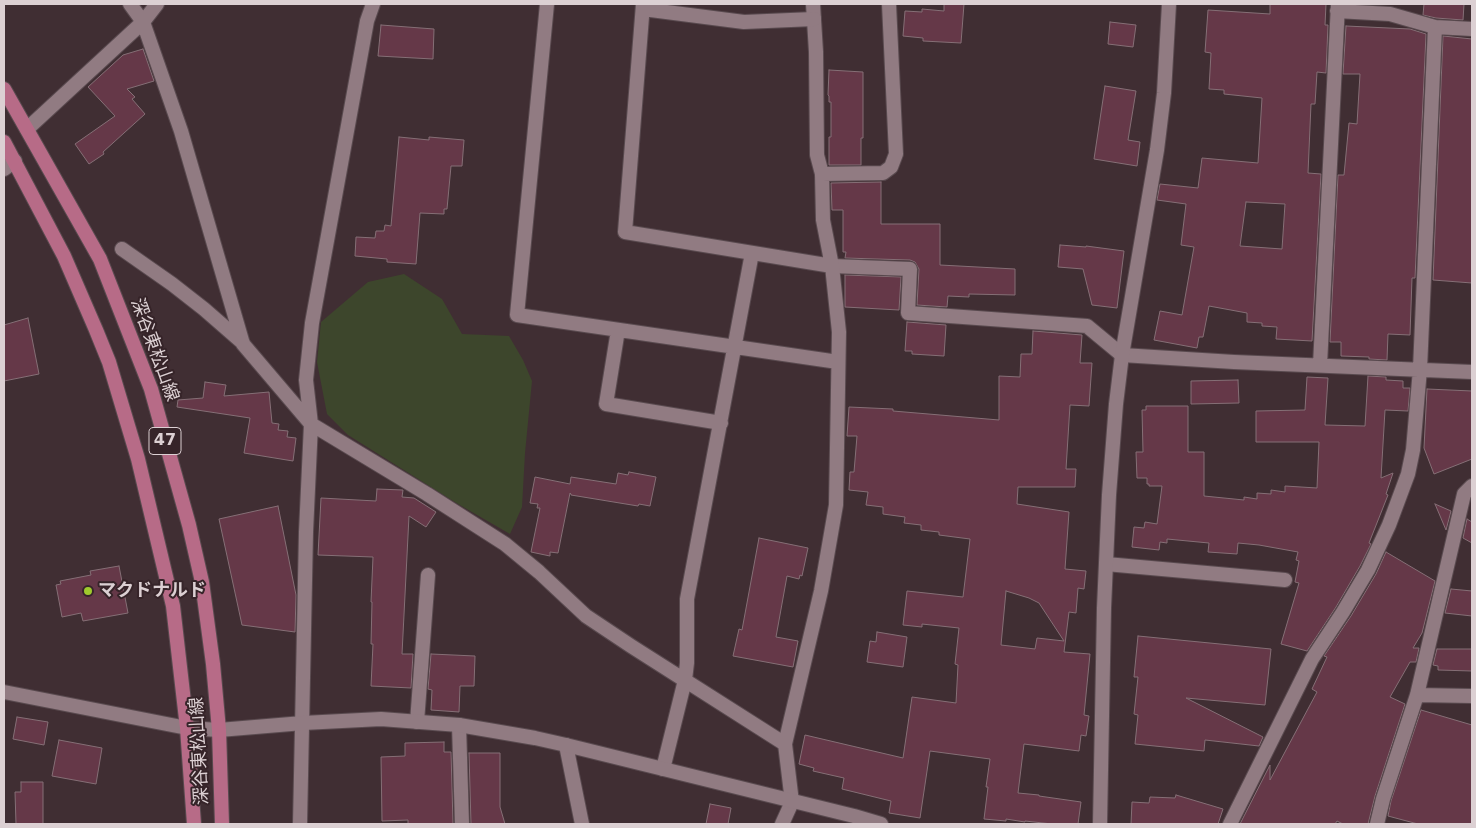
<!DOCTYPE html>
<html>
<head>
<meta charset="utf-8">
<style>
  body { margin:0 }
  #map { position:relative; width:1476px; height:828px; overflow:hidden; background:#402e33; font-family:"DejaVu Sans",sans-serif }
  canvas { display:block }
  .frame { position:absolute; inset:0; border:5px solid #dcd0d3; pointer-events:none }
</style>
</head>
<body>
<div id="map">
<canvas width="1476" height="828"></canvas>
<div class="frame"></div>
</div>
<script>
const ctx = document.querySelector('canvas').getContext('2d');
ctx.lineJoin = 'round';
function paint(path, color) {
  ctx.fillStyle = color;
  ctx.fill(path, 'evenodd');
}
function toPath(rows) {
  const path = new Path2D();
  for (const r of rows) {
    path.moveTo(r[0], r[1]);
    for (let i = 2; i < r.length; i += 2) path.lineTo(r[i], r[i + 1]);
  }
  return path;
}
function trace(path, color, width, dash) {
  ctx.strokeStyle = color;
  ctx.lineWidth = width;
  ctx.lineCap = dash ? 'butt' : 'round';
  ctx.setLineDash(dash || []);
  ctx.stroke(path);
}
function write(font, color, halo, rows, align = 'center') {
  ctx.font = font + ' "DejaVu Sans","Noto Sans JP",sans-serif';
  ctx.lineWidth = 4;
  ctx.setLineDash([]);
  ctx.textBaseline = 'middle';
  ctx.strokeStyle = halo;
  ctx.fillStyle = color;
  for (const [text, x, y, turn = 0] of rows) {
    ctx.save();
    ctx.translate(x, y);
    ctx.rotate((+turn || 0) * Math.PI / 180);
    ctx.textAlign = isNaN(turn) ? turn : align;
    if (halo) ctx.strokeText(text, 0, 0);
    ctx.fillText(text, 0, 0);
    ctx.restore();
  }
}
const green = toPath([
  [404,274,442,299,462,334,509,336,523,360,532,381,525,453,522,507,510,534,458,504,348,435,327,414,317,362,321,322,368,282]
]);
const building = toPath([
  [944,4,964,4,961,43,923,41,923,38,903,36,905,11,922,12,922,9,944,11,944,4],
  [1270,4,1326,4,1325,25,1328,25,1326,73,1317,72,1315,104,1311,104,1308,173,1321,174,1312,341,1276,339,1277,327,1262,326,1262,323,1247,322,1247,313,1209,306,1203,337,1199,337,1197,348,1154,340,1160,311,1182,315,1194,247,1181,245,1186,204,1157,200,1160,184,1198,188,1202,158,1258,163,1262,98,1224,94,1224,90,1209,89,1211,53,1205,52,1208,10,1270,14,1270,4],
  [1246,202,1285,204,1282,249,1240,246,1246,202],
  [1424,4,1464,4,1463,20,1436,18,1423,15,1424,4],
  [1110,22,1136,25,1133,47,1108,44,1110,22],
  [381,25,434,29,433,59,378,56,381,25],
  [1346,26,1410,29,1426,34,1415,278,1412,278,1410,335,1388,334,1387,360,1369,359,1369,357,1341,356,1341,342,1330,342,1338,175,1344,175,1349,123,1357,124,1360,74,1343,74,1346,26],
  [1443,36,1472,39,1472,283,1433,280,1443,36],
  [143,49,154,81,127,89,135,97,132,99,145,114,103,152,104,154,89,164,75,144,115,116,88,87,123,55,143,49],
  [829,70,863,72,863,138,861,138,861,165,829,165,829,137,831,137,831,102,829,102,829,96,828,95,829,70],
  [1105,86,1136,91,1128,140,1140,142,1137,166,1094,159,1105,86],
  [399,137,429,140,429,137,464,140,462,166,451,166,447,209,444,209,444,214,420,213,416,264,387,262,387,259,355,256,356,237,375,238,376,231,384,231,385,225,391,226,399,137],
  [881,182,881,224,940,224,940,265,1015,269,1015,295,969,294,969,297,948,296,947,307,917,305,919,269,915,262,910,260,845,258,846,252,843,252,843,210,832,210,831,183,881,182],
  [1060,245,1086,247,1086,246,1124,251,1117,308,1092,305,1083,269,1058,267,1060,245],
  [845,275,901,277,899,310,845,307,845,275],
  [28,318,39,374,4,381,4,325,28,318],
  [907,322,946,325,944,356,912,354,912,351,905,351,907,322],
  [1033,331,1082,335,1080,363,1092,363,1089,406,1070,405,1066,469,1076,469,1075,487,1018,487,1017,504,1069,512,1065,569,1086,571,1084,589,1078,588,1076,613,1069,612,1064,652,1090,654,1084,715,1089,716,1086,736,1081,735,1079,751,1024,744,1018,793,1039,795,1039,796,1081,802,1078,824,1052,824,1025,821,1025,822,1006,819,1006,821,984,819,988,787,986,787,990,759,930,751,920,818,889,813,891,801,842,789,844,778,813,771,814,768,799,764,805,735,903,758,912,697,956,703,958,665,955,664,959,628,922,624,922,627,903,625,907,591,963,597,970,539,939,535,939,532,921,530,921,525,904,523,905,517,883,514,883,507,866,505,868,492,849,490,850,472,854,472,857,436,847,436,849,407,893,409,893,411,999,420,999,376,1020,377,1021,354,1032,354,1033,331],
  [1006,591,1029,598,1039,603,1064,641,1037,638,1035,649,1001,645,1006,591],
  [1368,376,1386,377,1386,380,1403,381,1403,388,1410,388,1408,411,1385,410,1381,478,1393,473,1386,494,1388,495,1369,543,1371,544,1360,566,1336,607,1307,651,1281,644,1299,583,1295,582,1299,561,1296,560,1298,552,1259,545,1238,543,1237,554,1208,552,1209,543,1167,539,1167,543,1160,542,1159,550,1132,547,1134,527,1144,528,1145,522,1157,524,1162,486,1149,486,1149,484,1147,484,1147,478,1137,478,1136,452,1143,452,1142,410,1146,410,1146,406,1188,406,1188,452,1204,452,1204,496,1244,500,1244,497,1257,499,1257,493,1271,494,1271,490,1285,492,1285,486,1317,488,1319,442,1256,442,1256,411,1305,410,1307,377,1328,378,1325,425,1365,426,1368,376],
  [1238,380,1239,403,1191,404,1191,381,1238,380],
  [205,382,226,385,224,396,269,392,272,423,279,424,278,430,288,431,287,437,296,438,293,461,244,453,250,418,177,407,178,400,203,398,205,382],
  [1427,389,1472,391,1472,459,1434,474,1424,448,1427,389],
  [629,472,656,477,650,506,639,504,638,506,571,495,571,494,570,493,558,553,550,552,550,556,531,552,540,508,537,508,538,504,530,503,535,477,570,484,571,477,616,484,618,473,628,475,629,472],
  [377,489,403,490,402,497,414,498,436,512,426,527,409,516,402,654,413,654,411,688,371,686,373,644,371,644,372,602,371,602,373,557,318,555,321,498,376,501,377,489],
  [1435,504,1451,511,1446,530,1435,504],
  [278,506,296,595,295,632,242,625,219,519,278,506],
  [1467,519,1472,522,1472,543,1463,538,1467,519],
  [759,538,808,548,802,576,800,575,799,579,787,576,776,637,798,641,793,667,733,656,739,629,742,630,759,538],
  [1386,552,1435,581,1422,633,1413,648,1419,648,1416,662,1410,662,1390,697,1405,704,1375,796,1368,824,1343,824,1337,821,1335,824,1240,824,1270,765,1270,780,1317,692,1312,689,1327,657,1324,656,1351,616,1376,574,1386,552],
  [119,566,128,613,83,621,81,613,62,617,56,585,61,584,60,581,91,575,90,571,119,566],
  [1451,589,1472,591,1472,616,1445,613,1451,589],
  [877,632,907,637,903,667,867,662,870,641,876,642,877,632],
  [1138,636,1271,649,1265,705,1186,698,1263,737,1259,746,1205,740,1204,751,1135,744,1138,715,1134,714,1138,677,1134,677,1138,636],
  [1437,649,1472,649,1472,671,1438,670,1438,666,1433,665,1437,649],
  [431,654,475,656,474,686,460,686,459,712,431,710,432,690,428,689,431,654],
  [1421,710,1472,725,1472,824,1418,824,1388,816,1391,801,1421,710],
  [17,717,48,722,44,745,13,739,17,717],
  [59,740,102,748,96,784,52,776,59,740],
  [444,742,444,752,451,752,453,824,408,824,408,820,382,821,381,757,405,756,405,743,444,742],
  [469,753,500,753,500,807,505,824,471,824,469,753],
  [21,782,43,782,43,824,16,824,15,792,21,792,21,782],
  [1176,795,1223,809,1218,824,1131,824,1132,802,1149,803,1150,797,1175,798,1176,795],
  [710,804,731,808,728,824,706,824,710,804]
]);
const service = toPath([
  [813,4,816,52,817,155,822,174],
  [832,266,910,269,908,313,1087,326,1122,355],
  [1106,564,1285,580],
  [1417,695,1472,696],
  [417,722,428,575],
  [459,725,462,824],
  [566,745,582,824],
  [782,824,792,802],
  [1377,824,1383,799,1417,695,1464,494,1472,486]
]);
const minor = toPath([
  [130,4,143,22,181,131,243,344,311,424,427,494,505,544,539,572,586,616,631,646,785,744,792,802],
  [547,4,517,315,838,362],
  [643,4,625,232,832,266],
  [643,9,744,22,814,19],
  [1337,11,1390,14,1435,27,1472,29],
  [27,129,143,22,157,4],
  [4,169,15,161],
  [122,249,172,284,204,309,243,343],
  [618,330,606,404,721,423],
  [1122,355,1234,362,1472,372],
  [1320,365,1338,4],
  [4,692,187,728,219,730],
  [785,744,821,591,836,505,839,332,832,266,823,220,822,174,883,173,891,167,896,154,889,4],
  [663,769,685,680,687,663,687,599,752,253],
  [300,824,306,532,311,424,306,380,312,323,367,21,373,4],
  [1230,824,1312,659,1343,612,1368,570,1389,525,1408,474,1413,450,1420,369,1435,27]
]);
const tertiary = toPath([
  [219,730,303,723,381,719,459,725,535,738,566,745,854,816,881,824],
  [1100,824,1104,608,1109,495,1116,404,1122,355,1157,150,1164,93,1169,4]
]);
const primary = toPath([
  [4,89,100,259,151,389,189,525,202,582,213,664,219,730,222,824],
  [4,142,64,256,96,330,109,362,138,459,173,606,187,728,194,824]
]);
const markers = [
  [88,591,5,"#9fca2d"]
];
const shields = [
  [165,441,32]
];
const shieldNames = [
  ["47",165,441]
];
const streetNames = [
  ["深谷東松山線",154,350,70],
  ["深谷東松山線",200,751,-93]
];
const poiNames = [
  ["マクドナルド",98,591]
];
paint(green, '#3d462c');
paint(building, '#653848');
trace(building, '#856f76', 1);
trace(service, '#594a4f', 16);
trace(minor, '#594a4f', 16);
trace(tertiary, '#594a4f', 16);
trace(primary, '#594a4f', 16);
trace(service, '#917b82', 14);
trace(minor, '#917b82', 14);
trace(tertiary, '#917b82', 14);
trace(primary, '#b76b87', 14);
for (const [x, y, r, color] of markers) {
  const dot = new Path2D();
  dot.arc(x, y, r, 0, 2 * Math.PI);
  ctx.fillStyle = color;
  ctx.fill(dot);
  trace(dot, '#362429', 2);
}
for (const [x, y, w] of shields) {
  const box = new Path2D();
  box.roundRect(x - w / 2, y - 13.5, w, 27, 4);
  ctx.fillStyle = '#362429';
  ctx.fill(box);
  trace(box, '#dcd0d3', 1);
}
write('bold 16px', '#dcd0d3', null, shieldNames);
write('18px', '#dcd0d3', '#362429', streetNames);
write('bold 18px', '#dcd0d3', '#362429', poiNames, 'left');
</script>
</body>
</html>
